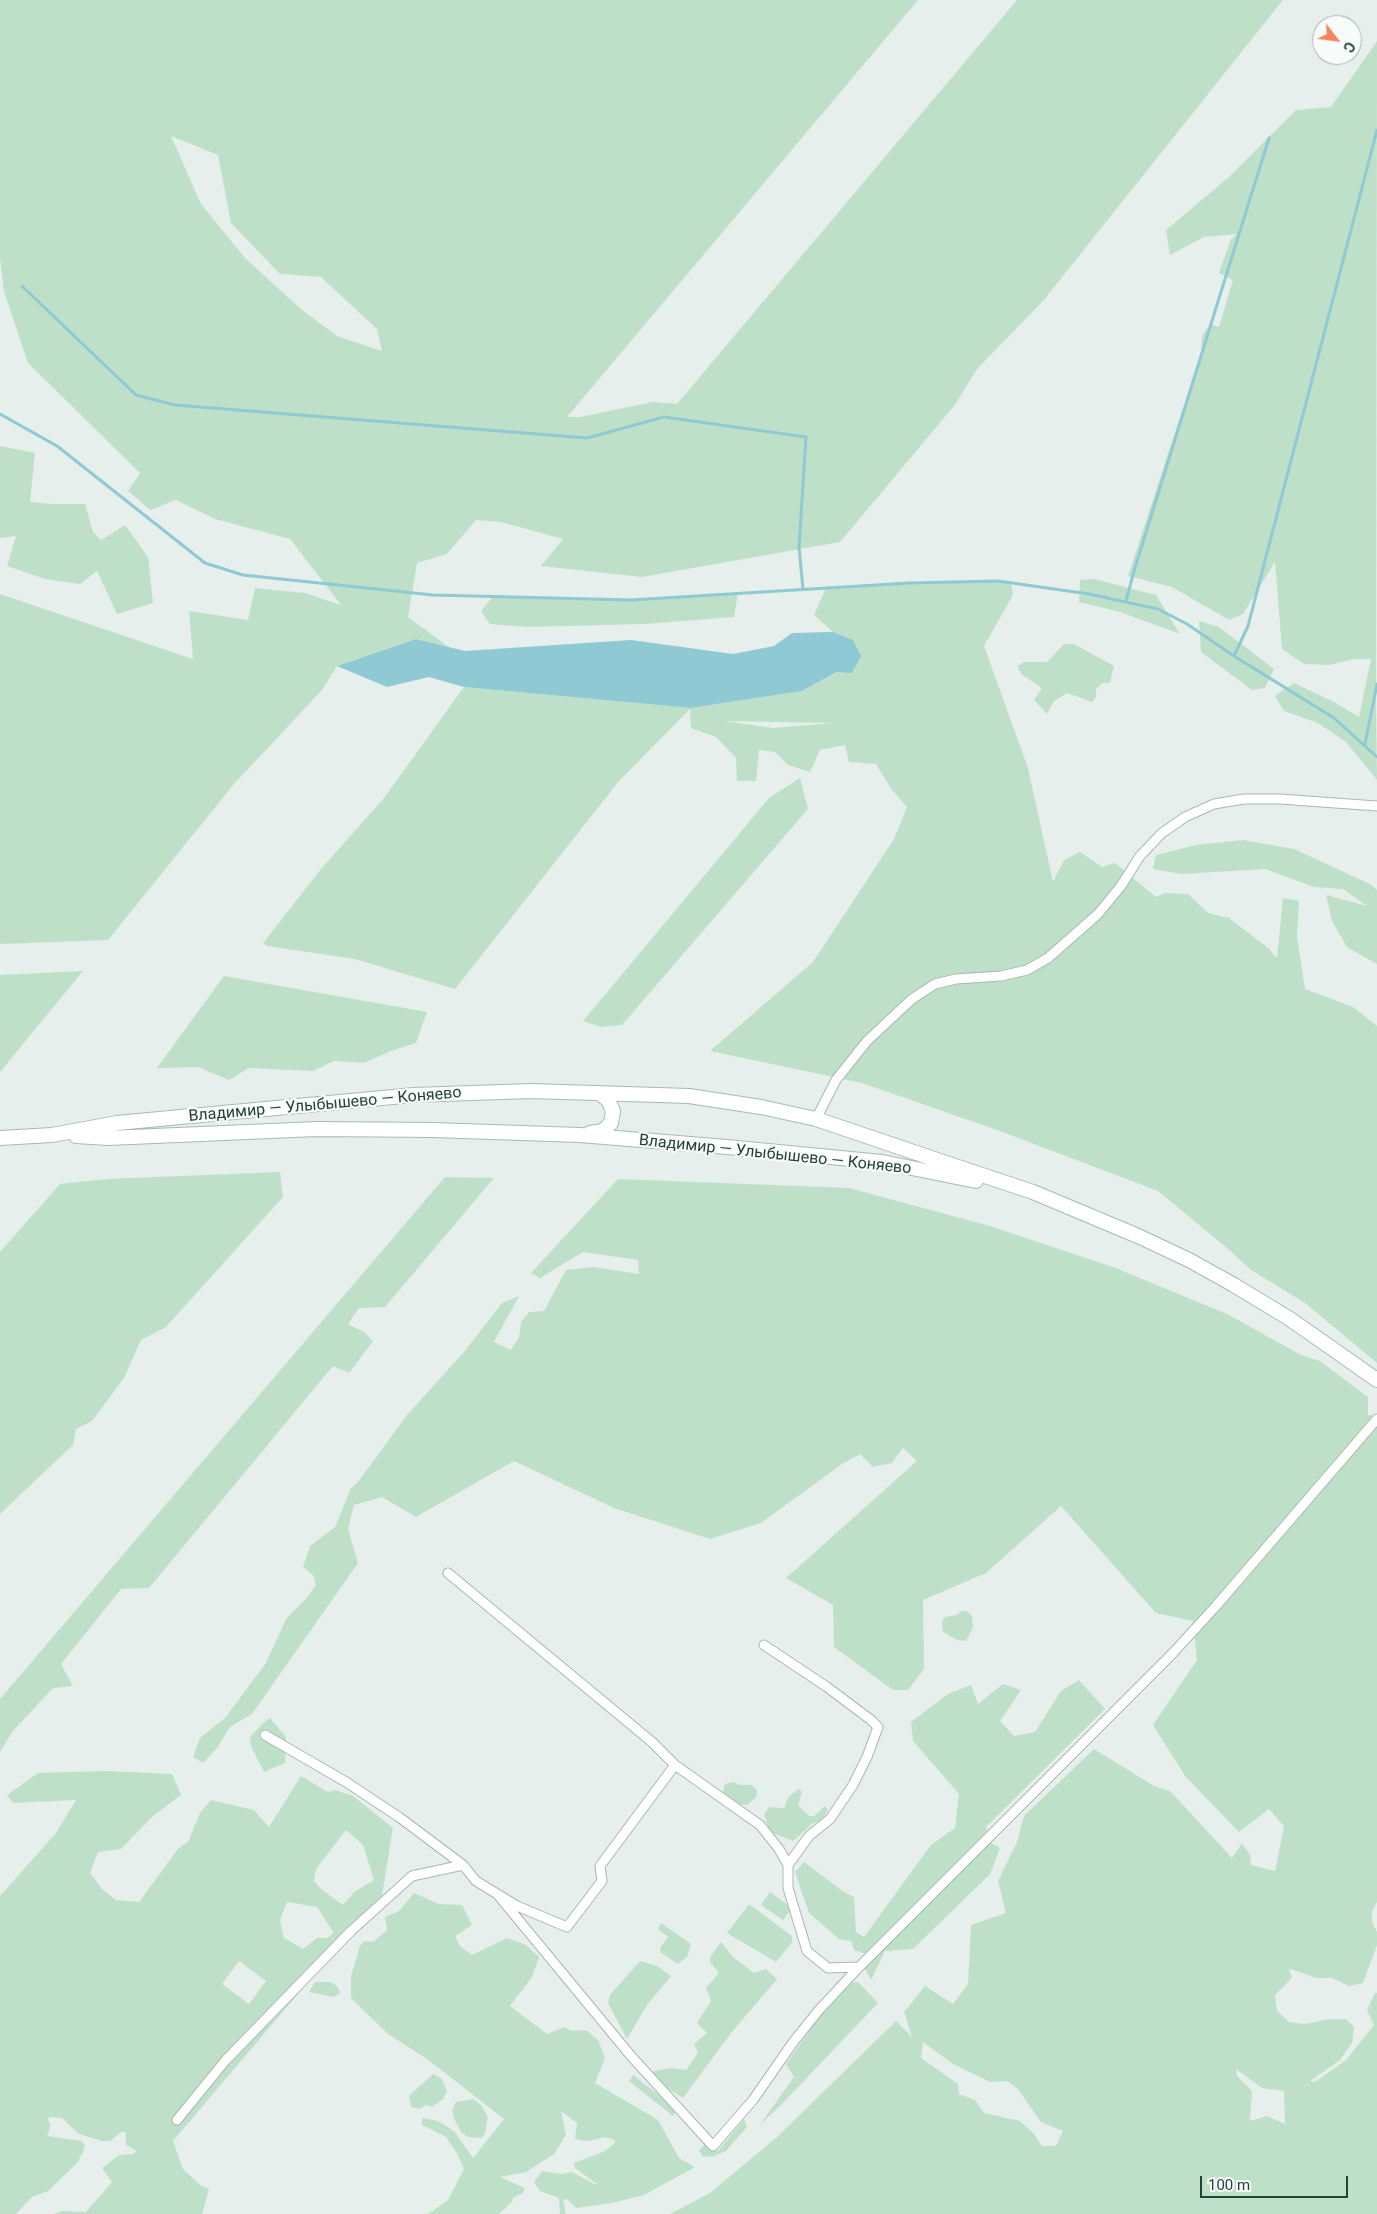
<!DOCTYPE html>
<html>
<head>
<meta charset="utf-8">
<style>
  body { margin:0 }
  #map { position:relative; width:1377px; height:2214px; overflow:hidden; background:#e6efeb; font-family:Roboto,sans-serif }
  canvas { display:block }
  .north { position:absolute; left:1312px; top:15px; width:50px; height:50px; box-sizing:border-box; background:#f7fbf9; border:1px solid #a3b1ad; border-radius:50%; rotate:120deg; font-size:14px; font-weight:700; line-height:20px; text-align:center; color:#24423a }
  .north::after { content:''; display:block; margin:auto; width:18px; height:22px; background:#f4845f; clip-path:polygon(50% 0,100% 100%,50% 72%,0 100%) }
  .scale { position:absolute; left:1200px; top:2176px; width:148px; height:22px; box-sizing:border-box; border:2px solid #24423a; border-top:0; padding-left:6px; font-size:15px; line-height:18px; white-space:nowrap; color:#24423a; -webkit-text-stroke:4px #f7fbf9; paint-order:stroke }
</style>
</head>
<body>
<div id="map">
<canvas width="1377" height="2214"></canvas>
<div class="north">С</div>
<div class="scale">100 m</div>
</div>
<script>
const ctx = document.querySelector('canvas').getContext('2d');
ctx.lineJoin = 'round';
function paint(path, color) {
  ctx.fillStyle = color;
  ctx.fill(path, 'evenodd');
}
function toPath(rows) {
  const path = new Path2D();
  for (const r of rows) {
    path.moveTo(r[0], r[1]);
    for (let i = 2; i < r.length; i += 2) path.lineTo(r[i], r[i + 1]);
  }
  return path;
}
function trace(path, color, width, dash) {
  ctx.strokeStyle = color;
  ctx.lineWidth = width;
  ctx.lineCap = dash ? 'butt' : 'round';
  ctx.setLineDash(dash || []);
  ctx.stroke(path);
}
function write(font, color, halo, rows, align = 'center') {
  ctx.font = font + ' Roboto,sans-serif';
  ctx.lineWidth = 4.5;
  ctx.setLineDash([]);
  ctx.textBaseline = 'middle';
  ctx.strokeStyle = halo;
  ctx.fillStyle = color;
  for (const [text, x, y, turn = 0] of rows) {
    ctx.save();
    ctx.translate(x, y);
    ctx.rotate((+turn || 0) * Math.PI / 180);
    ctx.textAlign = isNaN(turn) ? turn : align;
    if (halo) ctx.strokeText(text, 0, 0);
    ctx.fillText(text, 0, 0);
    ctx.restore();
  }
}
const green = toPath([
  [0,0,918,0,567,417,580,417,653,402,677,404,1017,0,1283,0,1043,301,977,369,954,406,840,542,642,577,541,566,563,539,501,522,476,520,447,554,417,563,408,617,449,647,416,639,337,666,322,690,234,784,108,940,0,944,0,594,193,659,189,611,248,620,255,588,305,593,341,605,290,539,215,519,176,500,150,510,128,491,140,473,28,363,4,291,0,257],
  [171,136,218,155,231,223,280,274,321,277,377,329,382,351,337,336,302,310,245,258,201,204],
  [1377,41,1376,712,1377,780,1346,742,1318,723,1284,711,1275,696,1294,683,1334,702,1359,717,1371,659,1353,659,1330,665,1304,664,1282,649,1275,562,1243,614,1229,620,1172,587,1128,576,1201,353,1202,336,1207,328,1212,325,1219,327,1233,280,1219,273,1231,239,1237,234,1204,237,1170,255,1166,230,1229,177,1296,110,1331,107],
  [0,446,35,453,30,502,51,504,85,504,93,532,101,540,125,525,148,557,153,603,117,614,97,571,80,584,45,579,7,566,16,536,0,538],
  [1094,579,1156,595,1180,634,1120,612,1079,602,1080,580],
  [998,581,1011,583,1013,595,984,646,1028,768,1053,882,1064,860,1080,852,1102,867,1115,863,1156,897,1164,893,1188,894,1208,913,1229,918,1268,948,1277,958,1283,898,1299,901,1297,936,1305,989,1353,1007,1377,1026,1377,1363,1305,1303,1251,1270,1227,1248,1158,1191,1000,1131,862,1083,710,1051,813,962,894,839,907,807,892,790,876,764,849,762,845,745,820,750,810,772,788,765,775,752,759,750,756,781,737,781,736,758,716,737,691,728,690,709,619,781,455,989,355,959,267,946,263,943,321,869,384,798,464,687,691,708,802,691,838,672,853,640,833,632,814,615,826,588,921,582],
  [724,721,832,723,833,723,773,728],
  [738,593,734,617,645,624,526,627,490,624,481,611,493,596,631,600],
  [1199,621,1219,627,1274,669,1265,688,1252,690,1201,652],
  [1064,644,1074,644,1114,666,1110,683,1102,683,1096,689,1096,697,1092,702,1067,693,1054,701,1047,714,1034,700,1042,688,1022,675,1017,666,1024,662,1047,662],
  [800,778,808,809,622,1025,601,1027,583,1021,769,798],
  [1243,840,1294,849,1370,884,1377,890,1377,964,1347,947,1332,921,1326,895,1367,906,1343,889,1314,887,1265,869,1181,874,1153,869,1156,855,1196,845],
  [83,971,0,1072,0,975],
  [224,976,427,1012,416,1043,391,1051,364,1063,334,1061,313,1071,249,1068,229,1080,198,1067,157,1068],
  [280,1172,283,1197,166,1327,141,1340,124,1378,92,1421,76,1429,73,1445,0,1514,0,1252,60,1184,107,1179],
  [445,1177,494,1178,385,1307,359,1308,348,1324,364,1332,373,1341,349,1373,333,1366,149,1588,121,1589,61,1664,73,1686,53,1688,13,1731,0,1752,0,1699],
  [618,1179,849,1188,990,1226,1113,1267,1227,1314,1301,1355,1320,1361,1368,1397,1368,1415,1377,1416,1377,1902,1372,1911,1372,1922,1377,1932,1377,1945,1363,1983,1349,1986,1332,1978,1316,1978,1291,1969,1289,1969,1292,1978,1275,1995,1277,2011,1289,2022,1305,2024,1329,2019,1346,2019,1354,2027,1352,2043,1340,2060,1310,2081,1315,2082,1346,2060,1374,2025,1367,2010,1375,1993,1377,1993,1377,2214,670,2214,710,2193,777,2137,896,2021,912,2037,904,2012,925,1986,953,2004,968,1984,971,1925,1006,1913,998,1881,1017,1842,1024,1816,1094,1749,1154,1786,1170,1791,1232,1858,1242,1843,1250,1855,1251,1865,1275,1871,1284,1826,1269,1809,1239,1832,1185,1776,1153,1725,1197,1660,1193,1621,1156,1613,1061,1506,986,1573,923,1600,924,1669,908,1690,893,1690,834,1647,833,1605,786,1578,917,1461,903,1448,892,1463,873,1467,860,1454,842,1464,761,1523,710,1539,614,1508,514,1461,416,1517,382,1497,354,1505,348,1529,358,1563,252,1714,230,1727,217,1748,203,1763,193,1757,200,1738,225,1718,266,1663,286,1619,305,1600,316,1585,313,1575,303,1567,310,1546,335,1527,351,1488,358,1482,407,1415,464,1352,502,1303,519,1296,494,1342,511,1350,519,1337,521,1322,529,1312,544,1311,566,1270,594,1267,639,1274,638,1260,583,1252,540,1278,531,1273],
  [923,2042,953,2064,990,2082,1007,2081,1018,2089,1041,2122,1063,2131,1057,2144,1054,2146,1042,2146,1034,2134,1020,2121,984,2113,975,2100,959,2094,958,2084,921,2058],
  [1236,2069,1262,2088,1284,2091,1285,2124,1267,2116,1250,2121,1252,2091,1237,2076],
  [961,1611,966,1611,972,1616,973,1627,966,1641,957,1640,943,1632,942,1622,945,1617,957,1615],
  [1079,1680,1105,1709,986,1827,990,1842,1000,1848,990,1874,913,1949,885,1951,871,1980,865,1969,867,1954,854,1950,851,1941,839,1939,809,1913,795,1872,804,1862,844,1892,854,1897,856,1932,864,1937,931,1845,955,1828,959,1794,913,1741,911,1722,948,1694,971,1685,978,1704,1003,1684,1021,1690,1000,1721,1014,1736,1035,1732,1061,1691],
  [270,1718,286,1737,285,1763,264,1772,251,1746,250,1737,263,1723],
  [106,1771,172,1774,181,1795,153,1816,121,1849,98,1852,90,1873,102,1889,116,1900,139,1902,178,1849,188,1842,200,1813,211,1800,254,1810,269,1827,301,1776,328,1792,335,1790,353,1796,393,1828,382,1895,173,2141,183,2169,200,2185,209,2189,202,2214,53,2214,62,2211,86,2212,112,2182,102,2168,119,2155,133,2154,137,2151,126,2145,126,2132,121,2132,110,2141,102,2141,79,2134,62,2118,49,2117,48,2120,51,2125,47,2136,81,2141,85,2145,83,2152,77,2163,48,2191,32,2197,16,2214,0,2214,0,1896,56,1833,76,1800,13,1803,7,1795,38,1773],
  [346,1830,363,1845,374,1880,354,1892,343,1905,321,1889,314,1881,316,1869],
  [287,1902,317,1907,334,1933,327,1938,317,1938,303,1949,284,1938,280,1920],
  [239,1961,266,1981,249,2004,222,1984],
  [734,1782,739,1785,752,1785,757,1790,756,1797,748,1805,737,1804,730,1800,723,1791,725,1784],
  [799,1789,802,1792,798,1805,809,1816,814,1816,825,1806,828,1810,821,1821,813,1823,793,1841,770,1832,764,1814,769,1807,784,1808,789,1796],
  [770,1892,792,1908,783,1920,761,1905],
  [414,1893,439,1904,462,1905,472,1925,455,1936,460,1946,472,1955,507,1938,526,1945,539,1957,532,1977,510,2006,547,2034,564,2027,572,2031,586,2030,598,2040,605,2058,595,2083,658,2120,679,2158,695,2167,644,2195,612,2203,576,2208,567,2199,563,2200,566,2214,560,2214,559,2198,540,2191,534,2182,542,2171,562,2174,572,2172,594,2184,597,2184,575,2168,574,2163,605,2151,615,2143,615,2140,605,2137,589,2141,579,2140,575,2138,577,2123,561,2111,566,2135,554,2154,526,2172,500,2177,525,2188,523,2193,513,2198,512,2202,499,2214,428,2214,448,2200,464,2169,456,2152,445,2136,422,2125,422,2118,438,2121,454,2131,473,2158,504,2119,427,2059,388,2034,351,1998,351,1976,360,1946,364,1941,373,1942,387,1930,385,1917,399,1911],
  [749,1904,792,1936,792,1942,776,1962,727,1933],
  [661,1923,691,1944,687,1957,678,1964,661,1953,660,1948,668,1937,658,1929],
  [721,1942,733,1957,754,1973,766,1969,777,1979,731,2033,683,2098,650,2077,654,2071,671,2068,686,2070,698,2053,694,2044,707,2033,697,2023,711,2001,706,1988,719,1973,710,1962,710,1957],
  [640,1961,657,1966,671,1976,647,2005,627,2039,608,2003,610,1995],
  [315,1982,331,1982,338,1987,340,1993,334,1997,309,1992],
  [858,1982,878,2003,783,2103,759,2126,794,2077,786,2064,824,2010,838,1984],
  [433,2074,441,2078,447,2091,443,2099,432,2107,426,2105,420,2109,411,2107,409,2096],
  [633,2075,677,2109,673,2116,629,2081],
  [473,2099,481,2105,488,2117,485,2133,482,2138,468,2137,462,2133,455,2121,452,2111,456,2102],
  [744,2119,747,2127,726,2151,712,2157,702,2156,699,2150,706,2143,718,2151]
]);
const water = toPath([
  [833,632,853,640,861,656,852,673,837,672,802,691,691,708,464,687,429,677,387,687,337,666,416,639,465,651,631,640,733,654,774,646,792,633]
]);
const stream = toPath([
  [22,286,136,395,175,405,587,438,664,417,806,437,799,547,803,589],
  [0,414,57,446,205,563,243,575,433,595,631,600,909,583,998,581,1089,594,1158,609,1187,624,1234,656,1334,718,1377,757],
  [1126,601,1134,571,1269,138],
  [1234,656,1248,626,1377,130],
  [1365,744,1377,684]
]);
const street = toPath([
  [816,1119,836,1080,867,1041,912,999,935,984,956,979,1001,976,1027,970,1048,958,1098,914,1121,886,1140,856,1162,833,1185,817,1214,804,1244,799,1280,799,1377,806],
  [448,1573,652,1742,675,1765,760,1825,779,1849,788,1865,788,1888,807,1951,828,1968,859,1967,1172,1654,1216,1606,1377,1419],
  [764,1645,827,1687,871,1720,878,1727,867,1757,853,1785,830,1819,809,1836,788,1865],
  [265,1735,346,1782,399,1817,463,1865,476,1881,517,1906,567,1927,602,1881,600,1866,675,1765],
  [498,1895,631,2056,713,2146,753,2100,794,2041,819,2010,859,1967],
  [177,2120,225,2061,351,1931,412,1876,463,1865]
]);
const secondary = toPath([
  [590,1133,603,1131,611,1123,613,1111,608,1100,599,1093],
  [76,1136,108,1138,317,1129,433,1130,580,1135,727,1147,882,1162,976,1181],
  [0,1138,52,1135,117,1123,414,1095,531,1091,689,1096,761,1107,816,1119,952,1165,1033,1192,1138,1236,1189,1260,1234,1285,1290,1319,1377,1380]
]);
const streetNames = [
  ["Владимир — Улыбышево — Коняево",325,1105,-5],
  ["Владимир — Улыбышево — Коняево",775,1155,6]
];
paint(green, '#bfe0c8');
paint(water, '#8ec9d4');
trace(stream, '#8ec9d4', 3);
trace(street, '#a8b8b2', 11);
trace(secondary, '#a4bbb3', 16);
trace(street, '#fff', 9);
trace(secondary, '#fff', 14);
write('16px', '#24423a', '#f7fbf9', streetNames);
</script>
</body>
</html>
